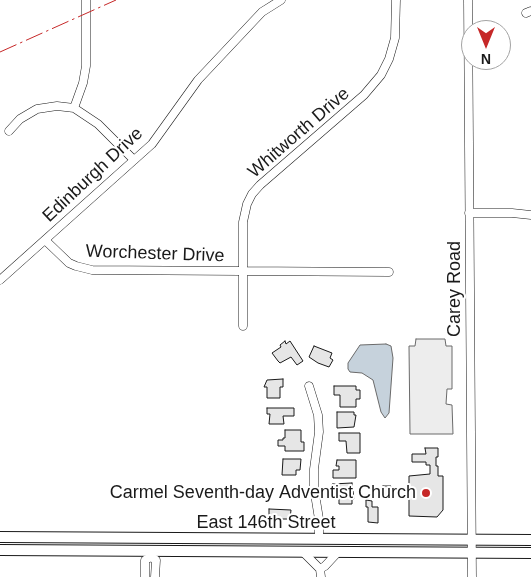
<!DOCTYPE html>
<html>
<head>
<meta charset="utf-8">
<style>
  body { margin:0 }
  #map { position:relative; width:531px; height:577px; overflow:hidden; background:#fff; font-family:Arial,sans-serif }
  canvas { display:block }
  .north { position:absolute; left:461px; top:20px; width:50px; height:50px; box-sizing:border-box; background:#fff; border:1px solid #a3a3a3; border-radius:50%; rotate:180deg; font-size:14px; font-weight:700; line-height:20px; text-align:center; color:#1a1a1a }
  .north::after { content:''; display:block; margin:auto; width:18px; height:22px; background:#c62828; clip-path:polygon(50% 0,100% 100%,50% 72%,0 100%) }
</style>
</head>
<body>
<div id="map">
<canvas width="531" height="577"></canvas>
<div class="north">N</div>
</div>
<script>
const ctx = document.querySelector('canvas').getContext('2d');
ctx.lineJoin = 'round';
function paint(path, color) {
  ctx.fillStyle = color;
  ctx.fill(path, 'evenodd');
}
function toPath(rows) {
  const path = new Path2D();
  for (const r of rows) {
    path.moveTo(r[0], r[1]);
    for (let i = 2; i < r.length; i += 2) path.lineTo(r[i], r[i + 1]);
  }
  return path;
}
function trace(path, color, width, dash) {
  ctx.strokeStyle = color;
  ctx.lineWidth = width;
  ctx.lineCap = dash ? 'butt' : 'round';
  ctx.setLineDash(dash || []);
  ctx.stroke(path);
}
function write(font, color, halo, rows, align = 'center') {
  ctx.font = font + ' Arial,sans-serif';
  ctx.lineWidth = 4;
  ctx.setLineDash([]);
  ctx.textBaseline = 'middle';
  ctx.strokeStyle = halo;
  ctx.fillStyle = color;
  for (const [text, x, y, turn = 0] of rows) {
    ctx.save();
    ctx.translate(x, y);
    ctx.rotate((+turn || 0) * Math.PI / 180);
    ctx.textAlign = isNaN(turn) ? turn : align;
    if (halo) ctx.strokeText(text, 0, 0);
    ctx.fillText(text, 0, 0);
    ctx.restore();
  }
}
const parking = toPath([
  [416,339,445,339,446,346,452,346,452,389,447,389,446,404,452,405,453,434,410,434,409,346,415,346,416,339]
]);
const water = toPath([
  [386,344,391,346,393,358,389,413,385,418,381,412,373,380,362,373,350,372,348,369,348,363,360,345,386,344]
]);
const building = toPath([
  [285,341,286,344,290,341,303,361,297,365,291,357,280,363,278,361,272,353,281,347,280,345,285,341],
  [314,346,332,353,330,358,333,360,329,367,318,363,309,357,314,346],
  [283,379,283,387,280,387,280,398,267,398,267,387,264,387,267,380,283,379],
  [334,386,356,386,356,390,360,390,360,399,356,399,356,407,340,407,340,395,334,395,334,386],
  [267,408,294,408,294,416,283,416,284,424,269,424,270,414,267,414,267,408],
  [337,412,354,412,354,415,356,415,354,427,337,428,337,412],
  [285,430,301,430,301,442,304,442,304,451,285,451,285,446,278,446,278,440,283,440,283,438,285,438,285,430],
  [339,433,360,433,360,453,347,453,346,441,339,441,339,433],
  [425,448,438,448,438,457,436,457,436,466,438,466,438,476,443,476,443,510,437,517,409,516,409,476,430,474,430,465,426,465,426,462,412,462,412,454,426,454,425,448],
  [283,459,301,459,300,470,296,470,296,475,282,475,283,459],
  [337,460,356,460,356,478,333,478,333,470,339,470,339,466,336,466,337,460],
  [352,483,354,499,352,499,352,504,339,504,339,492,332,492,332,484,352,483],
  [383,486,391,486,391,496,383,496,383,486],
  [366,500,372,501,372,507,378,507,378,523,368,522,368,507,366,507,366,500],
  [269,509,291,510,290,519,269,519,269,509]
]);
const minor = toPath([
  [468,0,472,577],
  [526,13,531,11],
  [74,108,83,83,86,66,86,0],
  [9,131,20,119,37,109,57,106,74,108,98,124,134,160],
  [469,213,512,213,531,215],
  [45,240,69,263,76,266,92,270,389,272],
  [0,280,152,144,198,80,262,12,281,0],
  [243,326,243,222,247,204,252,194,260,185,364,95,381,75,389,59,395,38,396,0],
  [309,386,318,415,319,432,314,469,314,488,319,519,319,539],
  [303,552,320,569,321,577],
  [151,557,156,560,155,577],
  [320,569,325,566,338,552],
  [145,577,145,560,151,557]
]);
const major = toPath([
  [0,537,531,540],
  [0,550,531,553]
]);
const power = toPath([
  [0,52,116,0]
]);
const markers = [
  [426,493,5,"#c62828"]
];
const streetNames = [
  ["Whitworth Drive",299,133,-41],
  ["Edinburgh Drive",93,175,-43],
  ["Worchester Drive",155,254,2],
  ["Carey Road",455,289,-90],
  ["East 146th Street",266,523]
];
const poiNames = [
  ["Carmel Seventh-day Adventist Church",416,493]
];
paint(parking, '#ededed');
trace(parking, '#6a6a6a', 1);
paint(water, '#c6d2dc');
trace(water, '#6a6a6a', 1);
paint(building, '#e6e6e6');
trace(building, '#1a1a1a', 1);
trace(minor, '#1a1a1a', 9);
trace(major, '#1a1a1a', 12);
trace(minor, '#fff', 8);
trace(major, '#fff', 10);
trace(power, '#c62828', 1, [18, 4, 2.5, 4]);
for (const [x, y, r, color] of markers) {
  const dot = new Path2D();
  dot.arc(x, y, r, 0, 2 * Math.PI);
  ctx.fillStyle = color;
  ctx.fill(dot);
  trace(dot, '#fff', 2);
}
write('18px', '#1a1a1a', '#fff', streetNames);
write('18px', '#1a1a1a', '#fff', poiNames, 'right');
</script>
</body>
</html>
